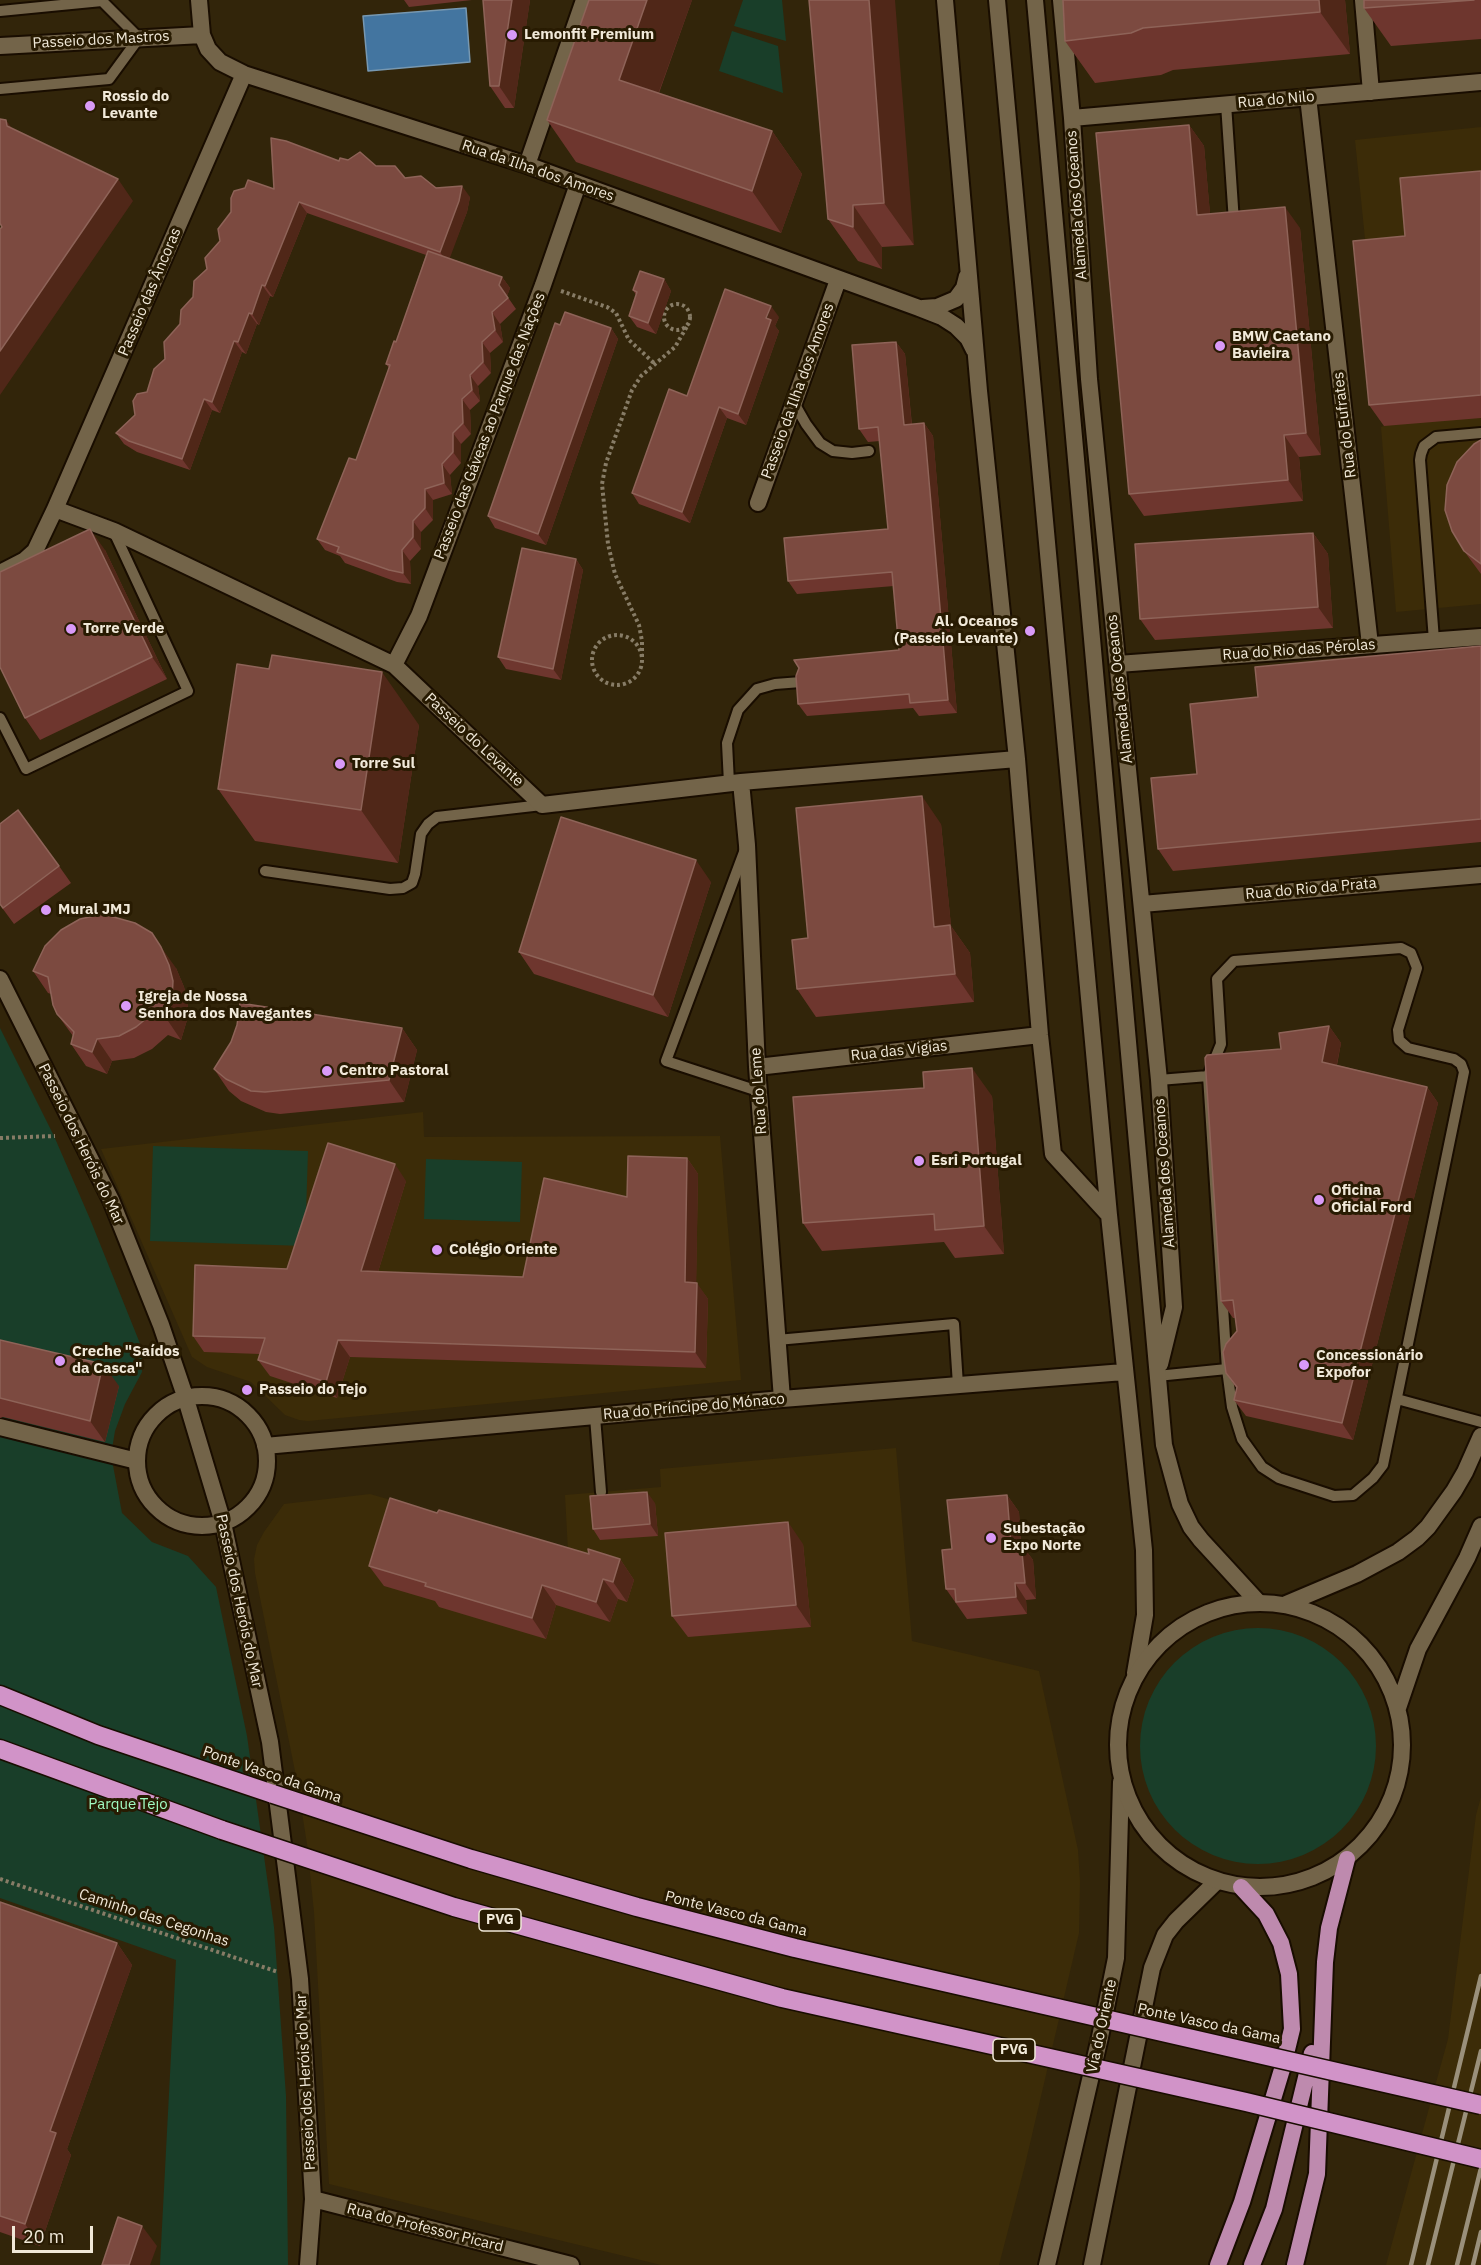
<!DOCTYPE html>
<html>
<head>
<meta charset="utf-8">
<style>
  body { margin:0 }
  #map { position:relative; width:1481px; height:2265px; overflow:hidden; background:#32250a; font-family:"IBM Plex Sans",sans-serif }
  canvas { display:block }
  .scale { position:absolute; left:12px; top:2226px; width:81px; height:27px; box-sizing:border-box; border:3px solid #f1e9d9; border-top:0; padding-left:8px; font-size:18px; line-height:21px; white-space:nowrap; color:#f1e9d9; -webkit-text-stroke:4px #281b02; paint-order:stroke }
</style>
</head>
<body>
<div id="map">
<canvas width="1481" height="2265"></canvas>
<div class="scale">20 m</div>
</div>
<script>
const ctx = document.querySelector('canvas').getContext('2d');
ctx.lineJoin = 'round';
function paint(path, color) {
  ctx.fillStyle = color;
  ctx.fill(path, 'evenodd');
}
function toPath(rows) {
  const path = new Path2D();
  for (const r of rows) {
    if (r.length === 3) {
      path.moveTo(r[0] + r[2], r[1]);
      path.arc(r[0], r[1], r[2], 0, 2 * Math.PI);
      continue;
    }
    path.moveTo(r[0], r[1]);
    for (let i = 2; i < r.length; i += 2) path.lineTo(r[i], r[i + 1]);
  }
  return path;
}
function trace(path, color, width, dash) {
  ctx.strokeStyle = color;
  ctx.lineWidth = width;
  ctx.lineCap = dash ? 'butt' : 'round';
  ctx.setLineDash(dash || []);
  ctx.stroke(path);
}
function write(font, color, halo, rows, align = 'center') {
  ctx.font = font + ' "IBM Plex Sans",sans-serif';
  ctx.lineWidth = 6;
  ctx.setLineDash([]);
  ctx.textBaseline = 'middle';
  ctx.strokeStyle = halo;
  ctx.fillStyle = color;
  for (const [text, x, y, turn = 0] of rows) {
    ctx.save();
    ctx.translate(x, y);
    ctx.rotate((+turn || 0) * Math.PI / 180);
    ctx.textAlign = isNaN(turn) ? turn : align;
    if (halo) ctx.strokeText(text, 0, 0);
    ctx.fillText(text, 0, 0);
    ctx.restore();
  }
}
const built = toPath([
  [1481,127,1481,604,1396,612,1381,427,1384,426,1355,140],
  [423,1112,424,1137,720,1136,741,1380,308,1421,299,1420,285,1415,251,1382,207,1367,192,1357,101,1149],
  [896,1448,912,1641,1039,1671,1078,1850,1080,1881,1079,1933,1025,2165,999,2265,661,2265,329,2184,314,1912,307,1844,297,1781,255,1573,254,1559,257,1545,264,1532,284,1504,370,1494,568,1551,565,1495,661,1487,660,1469],
  [1481,1797,1481,2265,1386,2265,1448,2039,1476,1815]
]);
const green = toPath([
  [743,0,782,0,786,41,734,26],
  [732,31,778,46,783,93,719,71],
  [0,1028,54,1136,90,1219,141,1346,142,1372,125,1404,115,1431,111,1455,122,1513,152,1542,188,1556,216,1587,247,1736,274,1927,286,2096,288,2265,160,2265,176,1960,0,1898],
  [153,1146,308,1151,305,1246,150,1241],
  [426,1159,522,1162,520,1222,424,1219],
  [1258,1746,118]
]);
const water = toPath([
  [466,8,470,62,368,71,363,16,466,8]
]);
const path = toPath([
  [561,291,607,307,616,313,629,340,655,364],
  [677,317,13],
  [617,660,25],
  [642,657,642,641,639,625,615,574,608,544,602,484,606,463,632,390,641,376,675,347,689,323],
  [0,1138,55,1136],
  [0,1879,278,1972]
]);
const service = toPath([
  [0,11,102,1,139,38,109,79,0,89],
  [1226,104,1234,222],
  [794,403,806,424,820,443,833,451,852,453,869,451],
  [1434,640,1420,460,1421,454,1424,446,1436,437,1481,433],
  [0,718,26,769,188,691,114,532],
  [729,783,727,743,738,710,757,689,775,684,801,682],
  [744,852,666,1061,758,1091],
  [265,871,390,889,403,888,412,883,415,874,421,834,428,824,437,817,542,805],
  [1401,948,1411,953,1417,968,1398,1030,1399,1040,1408,1048,1454,1059,1461,1064,1464,1072,1383,1465,1373,1478,1353,1495,1334,1496,1279,1478,1262,1467,1242,1439,1232,1407,1227,1369,1208,1076,1221,1044,1217,979,1234,961,1401,948],
  [1159,1080,1208,1076],
  [777,1340,954,1324,958,1385],
  [1157,1376,1227,1369],
  [1397,1399,1481,1422],
  [595,1417,601,1492]
]);
const pedestrian = toPath([
  [0,1427,137,1461]
]);
const minor = toPath([
  [199,0,202,35,208,49,220,62,244,74,527,165,919,308,942,317,956,326,968,338,974,350],
  [945,0,979,391,1017,759,1040,1035,1053,1154,1109,1215],
  [997,0,1109,1215,1144,1550,1145,1615,1135,1673],
  [1035,0,1164,1445,1180,1504,1191,1527,1201,1540,1258,1602],
  [1061,0,1072,118,1089,379,1159,1080,1174,1307,1160,1364],
  [1363,0,1371,92],
  [0,46,202,35],
  [1308,97,1370,645],
  [1072,118,1481,82],
  [527,165,584,0],
  [923,308,937,307,956,299,964,288,967,276],
  [758,503,838,280],
  [55,509,244,74],
  [0,573,25,560,35,551,55,509,114,531,394,665,542,805,741,782,1017,759],
  [1118,664,1481,637],
  [394,665,419,616,543,285,578,184],
  [741,782,747,845,757,1067,782,1399],
  [1142,904,1481,875],
  [0,979,111,1200,161,1325,185,1396,223,1523,270,1742,300,1979,313,2199,308,2265],
  [757,1067,1040,1035],
  [202,1461,65],
  [265,1446,782,1399,1124,1372],
  [313,2199,571,2265]
]);
const tertiary = toPath([
  [1047,2265,1100,2037,1116,1958,1121,1782],
  [1092,2265,1152,1968,1165,1935,1176,1921,1217,1881]
]);
const secondary = toPath([
  [1260,1745,142],
  [1286,1604,1357,1574,1398,1552,1417,1538,1428,1527,1454,1491,1465,1472,1481,1436],
  [1398,1708,1418,1649,1467,1558,1481,1526]
]);
const trunk = toPath([
  [1218,2265,1242,2202,1283,2066,1292,2029,1289,1974,1281,1943,1266,1914,1241,1887],
  [1252,2265,1274,2209,1312,2053],
  [1295,2265,1317,2174,1325,1962,1329,1928,1347,1859]
]);
const motorway = toPath([
  [0,1695,98,1735,273,1794],
  [0,1749,222,1830]
]);
const rail = toPath([
  [1411,2265,1481,1976],
  [1428,2265,1481,2051],
  [1457,2265,1481,2168],
  [1473,2265,1481,2232]
]);
const motorwayBridge = toPath([
  [273,1794,471,1859,637,1907,795,1948,1481,2105],
  [222,1830,454,1907,782,1998,1246,2102,1481,2159]
]);
const wall = toPath([
  [404,0,472,0,409,7],
  [483,0,530,0,514,108,505,108,490,86],
  [589,0,692,0,659,93,772,131,802,174,781,233,576,162,547,120],
  [809,0,914,245,882,247,882,269,858,261,828,219],
  [1063,0,1345,0,1350,54,1173,70,1161,75,1095,83,1065,41],
  [1364,0,1481,0,1481,39,1391,46,1364,8],
  [1189,125,1204,146,1210,214,1300,228,1321,455,1299,457,1303,501,1144,516,1129,494],
  [348,160,376,166,405,178,470,197,467,212,449,258,502,277,510,288,507,296,516,309,500,324,503,342,490,353,491,373,478,386,480,401,470,410,471,434,461,444,461,463,450,475,452,494,433,500,433,520,421,532,421,549,410,561,411,584,397,582,345,563,340,556,325,550,317,539,356,460,389,368,386,364,396,342,426,255,307,213,273,297,270,296,259,325,257,324,246,354,242,352,220,413,212,410,190,470,137,452,124,444,116,433,135,415,165,359,180,324,207,269,274,189,339,161],
  [1481,171,1481,418,1384,426,1369,405,1405,236],
  [664,279,671,291,656,334,637,327,629,316,636,295,633,290],
  [779,317,775,326,779,331,746,425,727,418,690,523,639,504,632,493],
  [560,325,611,328,618,339,546,545,495,528,488,516],
  [896,342,905,354,912,425,924,423,933,436,957,713,919,716,913,708,807,716,798,704,899,650,894,586,797,594,788,581,888,529,880,441,868,442,859,429],
  [1481,440,1481,574,1464,551],
  [1313,533,1328,554,1333,628,1155,640,1140,619],
  [105,550,167,679,40,740,25,718],
  [576,559,583,570,561,680,506,669,498,657],
  [1481,646,1481,842,1173,871,1158,849,1197,774,1258,697],
  [419,725,398,863,255,841,218,789],
  [0,824,59,866,71,883,14,924,0,905],
  [941,824,951,926,970,953,974,1002,816,1017,797,989,808,938],
  [711,882,668,1017,534,974,519,952],
  [176,968,184,987,188,1003,187,1020,181,1040,168,1035,152,1049,134,1058,112,1061,107,1074,86,1066,71,1044,73,1036,57,1014,51,994,48,993,33,971],
  [1329,1026,1341,1043,1337,1065,1427,1087,1438,1103,1353,1440,1246,1416,1234,1400,1237,1389,1226,1373,1237,1331,1235,1318,1233,1318,1221,1301,1281,1049],
  [402,1028,417,1050,404,1102,280,1114,266,1112,241,1101,229,1091,214,1069],
  [992,1096,1004,1254,955,1258,944,1242,822,1251,803,1223],
  [687,1158,698,1174,696,1283,708,1299,706,1368,350,1357,337,1398,270,1376,258,1360,260,1354,204,1352,193,1336,287,1269,406,1181,378,1272,523,1277,627,1197],
  [0,1340,119,1386,105,1442,3,1417,0,1418],
  [1007,1495,1019,1512,1021,1544,1033,1560,1036,1599,1026,1600,1027,1614,967,1619,946,1589,952,1549],
  [655,1503,658,1536,600,1540,593,1529],
  [437,1513,589,1554,620,1559,634,1580,627,1602,618,1599,610,1622,556,1605,546,1639,439,1607,435,1601,384,1586,369,1566],
  [803,1544,811,1627,688,1637,672,1616],
  [0,1902,117,1943,132,1965,67,2149,71,2155,40,2246,0,2232]
]);
const shadedWall = toPath([
  [512,0,530,0,514,108,499,86],
  [647,0,692,0,648,122,619,80],
  [869,0,895,0,914,245,884,203],
  [1319,0,1345,0,1350,54,1320,12],
  [6,120,21,141,7,126],
  [1189,125,1204,146,1212,236,1197,215],
  [772,131,802,174,781,233,752,191],
  [118,179,133,201,0,395,0,351],
  [462,186,470,197,467,212,448,263,440,252],
  [299,202,307,213,273,297,265,286],
  [853,205,882,247,882,269,853,227],
  [1285,207,1300,228,1321,455,1306,433],
  [502,277,510,288,507,296,499,285],
  [664,279,671,291,656,334,648,323],
  [262,285,270,296,259,325,252,314],
  [771,306,779,317,775,326,779,331,746,425,738,414],
  [492,312,500,324,503,342,495,330],
  [249,313,257,324,246,354,238,342],
  [611,328,618,339,546,545,538,534],
  [234,341,242,352,220,413,212,402],
  [482,342,490,353,491,373,483,362],
  [896,342,905,354,913,438,904,425],
  [470,375,478,386,480,401,472,390],
  [204,399,212,410,190,470,182,459],
  [462,399,470,410,471,434,463,423],
  [719,407,727,418,690,523,682,512],
  [924,423,933,436,957,713,948,700],
  [453,433,461,444,461,463,453,452],
  [1284,435,1299,457,1303,501,1288,480],
  [442,464,450,475,452,494,444,483],
  [425,489,433,500,433,520,425,508],
  [413,521,421,532,421,549,413,537],
  [90,529,105,550,167,679,152,657],
  [1313,533,1328,554,1333,628,1318,607],
  [402,550,410,561,411,584,403,573],
  [576,559,583,570,561,680,553,669],
  [382,672,419,725,398,863,361,810],
  [922,796,941,824,951,926,970,953,974,1002,955,974,934,927],
  [696,860,711,882,668,1017,653,995],
  [161,947,176,968,184,987,188,1003,187,1020,181,1040,166,1018],
  [1329,1026,1341,1043,1334,1078,1322,1062],
  [402,1028,417,1050,404,1102,389,1080],
  [97,1039,112,1061,107,1074,92,1052],
  [972,1068,992,1096,1004,1254,984,1226],
  [1427,1087,1438,1103,1353,1440,1342,1423],
  [687,1158,698,1174,696,1298,685,1282],
  [395,1164,406,1181,373,1288,361,1271],
  [697,1283,708,1299,706,1368,695,1352],
  [338,1340,350,1357,337,1398,326,1382],
  [103,1364,119,1386,105,1442,90,1421],
  [647,1492,655,1503,658,1536,650,1524],
  [1007,1495,1019,1512,1021,1544,1033,1560,1036,1599,1025,1583,1011,1544],
  [788,1522,803,1544,811,1627,796,1605],
  [620,1559,634,1580,627,1602,613,1582],
  [603,1579,618,1599,610,1622,596,1602],
  [1015,1583,1026,1600,1027,1614,1016,1597],
  [542,1585,556,1605,546,1639,532,1618],
  [117,1943,132,1965,67,2149,71,2155,40,2246,25,2224,50,2131],
  [142,2226,157,2246,150,2265,129,2265]
]);
const building = toPath([
  [483,0,512,0,499,86,490,86,483,0],
  [589,0,647,0,619,80,772,131,752,191,547,120,589,0],
  [809,0,869,0,884,203,853,205,853,227,828,219,809,0],
  [1063,0,1319,0,1320,12,1143,28,1131,33,1065,41,1063,0],
  [1364,0,1474,0,1364,8,1364,0],
  [0,119,6,120,7,126,118,179,0,351,0,229,2,227,0,223,0,119],
  [1189,125,1197,215,1285,207,1306,433,1284,435,1288,480,1129,494,1096,133,1189,125],
  [271,138,286,141,339,161,340,158,348,160,360,152,376,166,395,166,405,178,421,176,436,188,462,186,459,201,440,252,299,202,265,286,262,285,252,314,249,313,238,342,234,341,212,402,204,399,182,459,129,441,116,433,135,415,133,401,137,394,147,392,154,369,165,359,164,342,180,324,181,310,193,297,194,281,207,269,205,258,220,241,218,229,231,212,231,198,234,191,245,188,248,180,274,189,271,138],
  [1481,171,1481,395,1369,405,1353,241,1405,236,1400,178,1481,171],
  [428,251,502,277,499,285,508,298,492,312,495,330,482,342,483,362,470,375,472,390,462,399,463,423,453,433,453,452,442,464,444,483,425,489,425,508,413,521,413,537,402,550,403,573,389,570,337,552,339,547,317,539,349,458,356,460,390,365,386,364,394,341,396,342,428,251],
  [640,271,664,279,648,323,629,316,637,292,633,290,640,271],
  [725,289,771,306,766,318,771,320,738,414,719,407,682,512,632,493,669,389,687,396,725,289],
  [565,312,611,328,538,534,488,516,555,323,560,325,565,312],
  [896,342,904,425,924,423,948,700,910,703,909,694,798,704,796,676,799,668,794,660,899,650,892,572,788,581,784,538,888,529,878,427,859,429,852,345,896,342],
  [1481,440,1481,564,1464,551,1452,531,1445,510,1447,485,1457,462,1474,444,1481,440],
  [90,529,152,657,25,718,0,667,0,572,90,529],
  [1313,533,1318,607,1140,619,1135,544,1313,533],
  [522,548,576,559,553,669,498,657,522,548],
  [1481,646,1481,819,1158,849,1151,778,1197,774,1190,704,1258,697,1255,667,1481,646],
  [272,655,382,672,361,810,218,789,237,664,269,669,272,655],
  [922,796,934,927,950,925,955,974,797,989,792,940,808,938,796,808,922,796],
  [18,810,59,866,3,908,0,904,0,824,18,810],
  [561,817,696,860,653,995,519,952,561,817],
  [103,914,135,923,152,933,161,947,169,965,173,981,172,999,166,1018,153,1013,136,1027,119,1036,97,1039,92,1052,71,1044,74,1032,57,1014,53,1005,48,977,33,971,45,946,61,930,80,919,103,914],
  [240,1003,402,1028,389,1080,265,1092,251,1091,226,1079,214,1069,231,1042,237,1025,240,1003],
  [1329,1026,1322,1062,1427,1087,1342,1423,1234,1400,1237,1387,1226,1373,1223,1352,1226,1344,1237,1331,1233,1300,1221,1301,1205,1058,1207,1055,1281,1049,1279,1033,1329,1026],
  [972,1068,984,1226,935,1230,934,1214,803,1223,793,1097,924,1088,923,1072,972,1068],
  [328,1143,395,1164,361,1271,523,1277,544,1178,627,1197,628,1156,687,1158,685,1282,697,1283,695,1352,338,1340,326,1382,258,1360,265,1338,193,1336,195,1265,287,1269,328,1143],
  [0,1340,103,1364,90,1421,0,1398,0,1340],
  [647,1492,650,1524,593,1529,590,1496,647,1492],
  [1007,1495,1011,1544,1021,1543,1025,1583,1015,1583,1016,1597,956,1602,955,1589,946,1589,942,1550,952,1549,947,1500,1007,1495],
  [390,1498,437,1513,439,1510,589,1554,588,1549,620,1559,613,1582,603,1579,596,1602,542,1585,532,1618,425,1586,426,1583,369,1566,390,1498],
  [788,1522,796,1605,672,1616,665,1533,788,1522],
  [0,1902,117,1943,50,2131,56,2133,25,2224,0,2216,0,1902],
  [118,2217,142,2226,129,2265,102,2265,118,2217]
]);
const markers = [
  [512,35,6,"#d99af7"],
  [90,106,6,"#d99af7"],
  [1220,346,6,"#d99af7"],
  [71,629,6,"#d99af7"],
  [1030,631,6,"#d99af7"],
  [340,764,6,"#d99af7"],
  [46,910,6,"#d99af7"],
  [126,1006,6,"#d99af7"],
  [327,1071,6,"#d99af7"],
  [919,1161,6,"#d99af7"],
  [1319,1200,6,"#d99af7"],
  [437,1250,6,"#d99af7"],
  [60,1361,6,"#d99af7"],
  [1304,1365,6,"#d99af7"],
  [247,1390,6,"#d99af7"],
  [991,1538,6,"#d99af7"]
];
const shields = [
  [500,1920,42],
  [1014,2050,42]
];
const shieldNames = [
  ["PVG",500,1920],
  ["PVG",1014,2050]
];
const poiNames = [
  ["Lemonfit Premium",524,35],
  ["Rossio do",102,97],
  ["Levante",102,114],
  ["BMW Caetano",1232,337],
  ["Bavieira",1232,354],
  ["Al. Oceanos",1018,622,"right"],
  ["(Passeio Levante)",1018,639,"right"],
  ["Torre Verde",83,629],
  ["Torre Sul",352,764],
  ["Mural JMJ",58,910],
  ["Igreja de Nossa",138,997],
  ["Senhora dos Navegantes",138,1014],
  ["Centro Pastoral",339,1071],
  ["Esri Portugal",931,1161],
  ["Oficina",1331,1191],
  ["Oficial Ford",1331,1208],
  ["Colégio Oriente",449,1250],
  ["Creche \"Saídos",72,1352],
  ["da Casca\"",72,1369],
  ["Concessionário",1316,1356],
  ["Expofor",1316,1373],
  ["Passeio do Tejo",259,1390],
  ["Subestação",1003,1529],
  ["Expo Norte",1003,1546]
];
const streetNames = [
  ["Passeio dos Mastros",101,40,-3],
  ["Rua do Nilo",1276,100,-5],
  ["Rua da Ilha dos Amores",538,171,19],
  ["Alameda dos Oceanos",1077,205,-94],
  ["Passeio das Âncoras",150,292,-67],
  ["Passeio da Ilha dos Amores",798,391,-70],
  ["Rua do Eufrates",1345,425,-97],
  ["Passeio das Gáveas ao Parque das Nações",490,426,-69],
  ["Rua do Rio das Pérolas",1299,650,-4],
  ["Alameda dos Oceanos",1120,689,-96],
  ["Passeio do Levante",474,740,43],
  ["Rua do Rio da Prata",1311,889,-5],
  ["Rua das Vigias",899,1051,-6],
  ["Rua do Leme",759,1091,-94],
  ["Passeio dos Heróis do Mar",81,1144,64],
  ["Alameda dos Oceanos",1165,1173,-94],
  ["Rua do Príncipe do Mónaco",694,1407,-5],
  ["Passeio dos Heróis do Mar",239,1601,78],
  ["Ponte Vasco da Gama",272,1775,19],
  ["Ponte Vasco da Gama",736,1914,14],
  ["Caminho das Cegonhas",154,1918,18],
  ["Ponte Vasco da Gama",1209,2024,12],
  ["Via do Oriente",1102,2026,-78],
  ["Passeio dos Heróis do Mar",306,2082,-93],
  ["Rua do Professor Picard",425,2228,14]
];
const parkNames = [
  ["Parque Tejo",128,1805]
];
paint(built, '#3c2c08');
paint(green, '#193e29');
paint(water, '#4375a0');
trace(water, '#7798b1', 1.5);
trace(service, '#190d00', 14);
trace(pedestrian, '#190d00', 20);
trace(minor, '#190d00', 20);
trace(tertiary, '#190d00', 20);
trace(secondary, '#190d00', 20);
trace(trunk, '#190d00', 20);
trace(motorway, '#190d00', 21);
trace(path, '#877c66', 4, [3, 3]);
trace(service, '#736449', 10);
trace(pedestrian, '#736449', 16);
trace(minor, '#736449', 16);
trace(tertiary, '#736449', 16);
trace(secondary, '#736449', 16);
trace(trunk, '#be8aae', 16);
trace(motorway, '#d193c8', 18);
trace(rail, '#9a907b', 4.5);
trace(motorwayBridge, '#190d00', 21, []);
trace(motorwayBridge, '#d193c8', 18);
paint(wall, '#6e362e');
paint(shadedWall, '#502718');
paint(building, '#7c4a40');
trace(building, '#8e6358', 1.5);
for (const [x, y, r, color] of markers) {
  const dot = new Path2D();
  dot.arc(x, y, r, 0, 2 * Math.PI);
  ctx.fillStyle = color;
  ctx.fill(dot);
  trace(dot, '#281b02', 2);
}
for (const [x, y, w] of shields) {
  const box = new Path2D();
  box.roundRect(x - w / 2, y - 11, w, 22, 4.5);
  ctx.fillStyle = '#281b02';
  ctx.fill(box);
  trace(box, '#f1e9d9', 1.5);
}
write('bold 14px', '#f1e9d9', null, shieldNames);
write('bold 15px', '#f1e9d9', '#281b02', poiNames, 'left');
write('15px', '#f1e9d9', '#281b02', streetNames);
write('15px', '#a0fac1', '#281b02', parkNames);
</script>
</body>
</html>
